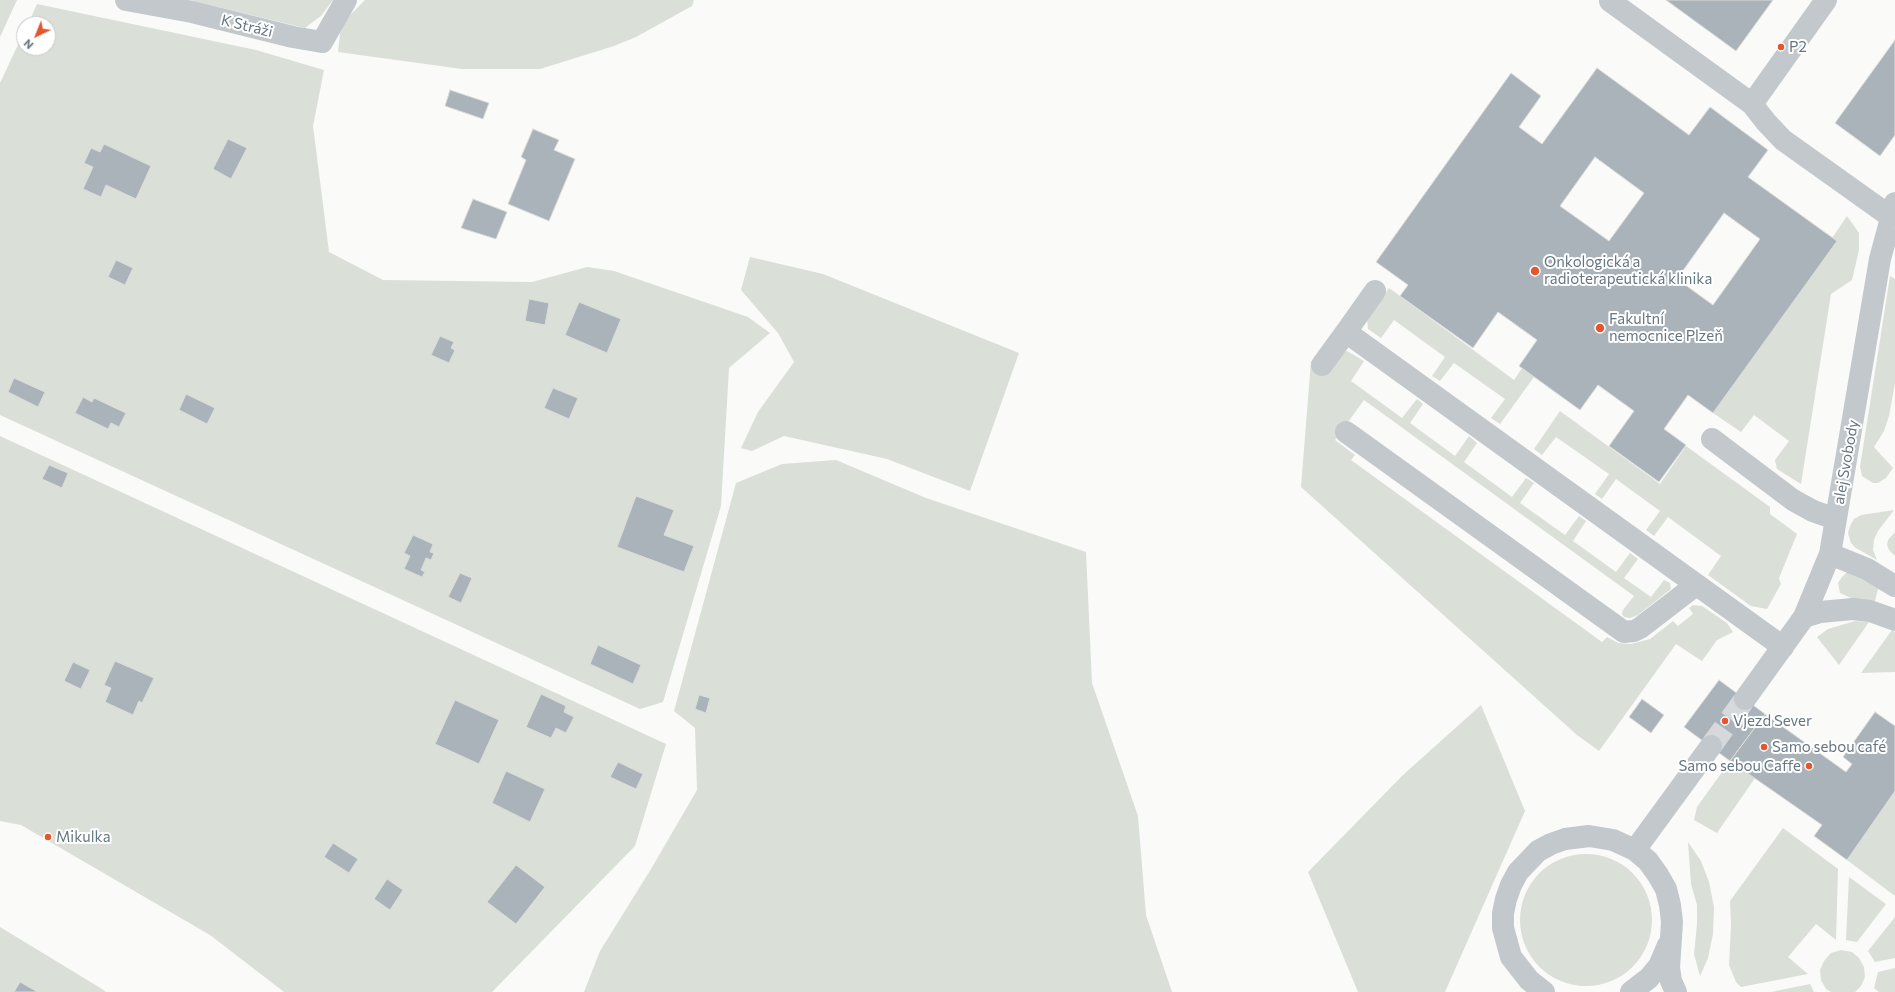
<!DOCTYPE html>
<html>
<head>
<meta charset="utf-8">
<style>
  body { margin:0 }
  #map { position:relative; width:1895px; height:992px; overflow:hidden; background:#fafaf8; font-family:Commissioner,sans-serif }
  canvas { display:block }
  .north { position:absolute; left:16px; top:16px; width:40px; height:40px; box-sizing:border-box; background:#fff; border:1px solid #c1c8cd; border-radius:50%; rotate:223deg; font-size:11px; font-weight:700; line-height:16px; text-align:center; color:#657683 }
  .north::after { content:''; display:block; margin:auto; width:14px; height:18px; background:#e4572e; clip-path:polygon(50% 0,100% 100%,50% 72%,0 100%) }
</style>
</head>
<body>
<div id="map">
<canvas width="1895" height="992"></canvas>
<div class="north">N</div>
</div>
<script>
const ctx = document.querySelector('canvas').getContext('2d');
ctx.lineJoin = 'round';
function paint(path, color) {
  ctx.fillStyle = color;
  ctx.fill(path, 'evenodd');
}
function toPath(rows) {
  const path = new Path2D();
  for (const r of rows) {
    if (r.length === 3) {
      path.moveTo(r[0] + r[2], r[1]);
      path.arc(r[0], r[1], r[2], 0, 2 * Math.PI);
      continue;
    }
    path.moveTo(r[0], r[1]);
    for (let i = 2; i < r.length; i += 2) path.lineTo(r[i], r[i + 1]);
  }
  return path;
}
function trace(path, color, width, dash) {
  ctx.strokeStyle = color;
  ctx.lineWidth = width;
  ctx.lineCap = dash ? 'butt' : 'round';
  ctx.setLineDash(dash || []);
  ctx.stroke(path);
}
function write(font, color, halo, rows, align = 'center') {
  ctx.font = font + ' Commissioner,sans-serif';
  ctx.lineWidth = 4;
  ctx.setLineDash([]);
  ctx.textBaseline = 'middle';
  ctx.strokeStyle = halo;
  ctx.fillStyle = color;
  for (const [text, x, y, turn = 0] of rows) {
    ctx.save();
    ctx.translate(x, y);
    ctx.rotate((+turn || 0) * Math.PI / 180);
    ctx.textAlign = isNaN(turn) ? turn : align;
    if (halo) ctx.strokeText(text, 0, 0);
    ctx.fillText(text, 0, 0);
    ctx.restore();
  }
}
const green = toPath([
  [0,0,17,0,0,37],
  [189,0,333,0,321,16,305,28],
  [365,0,694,0,692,6,636,37,614,46,540,69,462,69,338,52,341,24],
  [37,4,256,50,324,70,313,126,329,252,383,280,532,282,587,267,614,271,748,317,770,333,729,368,721,506,663,702,640,709,0,415,0,83,24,32,24,48,48,48,48,24,28,24],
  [1847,216,1859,233,1859,250,1852,280,1831,294,1801,484,1777,469,1775,460,1789,441,1754,415,1741,432,1713,413],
  [750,257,823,274,1019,353,970,491,887,459,784,436,752,451,741,448,758,412,794,362,778,333,741,290],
  [1890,276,1895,279,1895,383,1889,416,1884,431,1874,447,1893,468,1886,478,1878,483,1873,483,1862,476,1860,467],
  [1389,288,1514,380,1522,368,1534,377,1500,424,1491,418,1505,399,1454,363,1440,381,1432,376,1445,357,1394,320,1381,338,1368,329,1367,319],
  [1347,351,1364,361,1351,381,1402,418,1417,399,1423,404,1410,423,1455,456,1469,436,1477,443,1464,462,1512,497,1526,478,1534,483,1520,503,1565,535,1579,516,1586,521,1573,541,1616,572,1630,553,1638,559,1624,578,1651,597,1664,580,1670,583,1671,589,1638,615,1630,618,1624,617,1622,614,1623,610,1634,596,1364,400,1335,440,1355,455,1351,460,1602,642,1607,637,1618,643,1631,644,1650,639,1673,621,1678,626,1693,614,1689,608,1693,605,1702,606,1727,623,1733,632,1717,640,1702,661,1676,644,1599,751,1577,735,1301,487,1311,361,1328,373,1342,353],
  [1560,411,1660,484,1686,446,1770,507,1770,514,1797,534,1779,578,1781,584,1767,609,1751,606,1708,575,1721,556,1668,517,1654,536,1646,530,1660,511,1616,479,1602,499,1595,494,1609,474,1556,437,1542,455,1534,449],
  [0,436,666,744,635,846,492,992,284,992,210,935,21,825,0,821],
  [836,460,926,498,1086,552,1092,683,1138,816,1146,915,1172,992,584,992,600,951,651,869,697,790,695,728,674,711,736,483,782,464],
  [1894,510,1878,531,1874,540,1873,550,1877,560,1856,548,1851,543,1848,533,1850,526,1854,519,1861,515],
  [1894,533,1895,533,1895,556,1889,550,1887,545,1888,540],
  [1854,572,1879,585,1875,601,1851,598,1840,593,1838,583,1842,577,1846,573],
  [1855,621,1869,622,1839,665,1817,637,1828,629],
  [1892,630,1895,632,1895,672,1861,673],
  [1481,705,1525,811,1445,992,1358,992,1308,872,1403,775],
  [1730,761,1755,778,1717,833,1694,820,1697,807],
  [1895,791,1895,896,1847,860],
  [1783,828,1838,869,1836,940,1816,924,1788,957,1808,974,1741,987,1736,982,1729,965,1731,925,1730,901],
  [1688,842,1701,861,1709,882,1714,907,1713,934,1708,958,1700,976,1694,954,1697,924,1697,905,1691,884],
  [1586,920,66],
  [1849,877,1886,904,1857,942,1846,940],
  [1895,917,1895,958,1875,962,1868,951],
  [0,927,102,989,106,992,0,992],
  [1841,950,1852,952,1859,958,1864,967,1865,977,1861,986,1855,992,1831,992,1826,989,1821,980,1820,970,1824,961,1831,953],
  [1895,968,1895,992,1879,992,1874,988,1878,972],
  [1810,984,1814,992,1771,992]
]);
const building = toPath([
  [1666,0,1773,0,1736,51,1666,0],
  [1895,40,1895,135,1880,156,1835,123,1895,40],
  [1597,68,1689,135,1710,107,1768,150,1748,177,1837,241,1713,413,1688,395,1664,429,1686,445,1659,482,1609,446,1634,411,1598,385,1580,410,1519,366,1537,340,1498,312,1473,348,1400,296,1408,285,1376,262,1511,73,1541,96,1519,127,1542,144,1597,68],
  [1595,157,1644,193,1609,241,1560,206,1595,157],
  [1724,213,1760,239,1713,305,1677,279,1724,213],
  [450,90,489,103,483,119,445,106,450,90],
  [533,129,559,140,554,150,575,159,549,221,508,204,526,160,521,157,533,129],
  [228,139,247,148,231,179,213,169,228,139],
  [104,144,151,166,136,199,106,185,101,197,83,189,93,167,84,163,91,148,100,152,104,144],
  [473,199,507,212,496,239,461,228,473,199],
  [116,260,133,268,125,285,108,277,116,260],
  [529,299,549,303,545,325,525,321,529,299],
  [579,302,621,319,607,353,565,335,579,302],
  [440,336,454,342,451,348,455,350,449,363,431,355,440,336],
  [14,378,45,392,38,407,8,392,14,378],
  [553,388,578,398,569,419,544,408,553,388],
  [186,394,215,408,207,424,179,410,186,394],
  [83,397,92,402,94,398,126,413,119,427,111,423,108,429,75,413,83,397],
  [49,465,68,473,62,488,42,479,49,465],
  [636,496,674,510,664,535,694,546,684,572,617,547,636,496],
  [413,535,433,544,430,552,434,553,431,560,426,558,421,570,425,572,422,577,404,569,410,556,404,553,413,535],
  [460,573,472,578,461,603,448,597,460,573],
  [598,645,641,665,633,684,590,664,598,645],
  [115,661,154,678,142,703,139,701,133,715,105,702,111,688,104,685,115,661],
  [73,662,90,670,81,689,64,681,73,662],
  [1719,680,1765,714,1730,761,1684,727,1719,680],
  [541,694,566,706,564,712,574,717,566,733,556,728,551,738,526,727,541,694],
  [699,695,710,698,706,713,695,709,699,695],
  [1642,699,1664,715,1651,733,1629,717,1642,699],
  [455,700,499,720,479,764,435,744,455,700],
  [1875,712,1895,726,1895,791,1847,860,1814,836,1822,825,1730,761,1765,714,1846,772,1852,764,1843,757,1875,712],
  [618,762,643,774,636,789,610,777,618,762],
  [506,771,545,789,530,822,492,803,506,771],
  [333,843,358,859,349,873,324,857,333,843],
  [516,865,545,887,516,924,487,902,516,865],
  [387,879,403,890,390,910,374,899,387,879],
  [20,982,36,991,36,992,14,992,20,982]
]);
const minorTunnel = toPath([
  [1711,746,1745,699]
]);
const minor = toPath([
  [126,0,192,12,293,37,322,42,346,0],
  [1610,1,1752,104,1766,122,1783,140,1891,217],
  [1752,104,1826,0],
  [1375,291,1346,332,1783,647],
  [1322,365,1346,332],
  [1346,432,1624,632,1634,631,1640,628,1696,585],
  [1712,439,1793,500,1813,511,1836,519],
  [1830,554,1867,569,1895,586],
  [1804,617,1820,612,1853,609,1870,611,1895,620],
  [1745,699,1804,617,1830,554,1880,259,1895,203],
  [1635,850,1711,746],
  [1544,992,1529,980,1511,957,1503,928,1503,913,1506,899,1511,885,1518,872,1538,851,1551,844,1565,839,1589,836,1613,840,1635,850,1648,861,1658,875,1666,889,1670,905,1672,922,1669,968,1671,981,1676,992],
  [1631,992,1649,978,1659,966,1668,945]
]);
const markers = [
  [1781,47,4,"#e4572e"],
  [1535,271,5,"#e4572e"],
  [1600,328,5,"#e4572e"],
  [1725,721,4,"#e4572e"],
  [1764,747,4,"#e4572e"],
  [1809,766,4,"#e4572e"],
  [48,837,4,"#e4572e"]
];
const streetNames = [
  ["K Stráži",247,26,14],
  ["alej Svobody",1846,462,-80]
];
const poiNames = [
  ["P2",1789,47],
  ["Onkologická a",1544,262],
  ["radioterapeutická klinika",1544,279],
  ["Fakultní",1609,319],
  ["nemocnice Plzeň",1609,336],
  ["Vjezd Sever",1733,721],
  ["Samo sebou café",1772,747],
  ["Samo sebou Caffe",1801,766,"right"],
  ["Mikulka",56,837]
];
paint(green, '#dadfd7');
paint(building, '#aab3b9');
trace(building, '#dcdcda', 1);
trace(minorTunnel, '#d5d9db', 22, [22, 11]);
trace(minor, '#c3c8cc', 22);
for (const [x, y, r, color] of markers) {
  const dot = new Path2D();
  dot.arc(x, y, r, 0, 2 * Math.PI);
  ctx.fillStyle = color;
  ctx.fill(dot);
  trace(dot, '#fff', 1.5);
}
write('15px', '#657683', '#fff', streetNames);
write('15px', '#657683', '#fff', poiNames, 'left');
</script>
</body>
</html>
